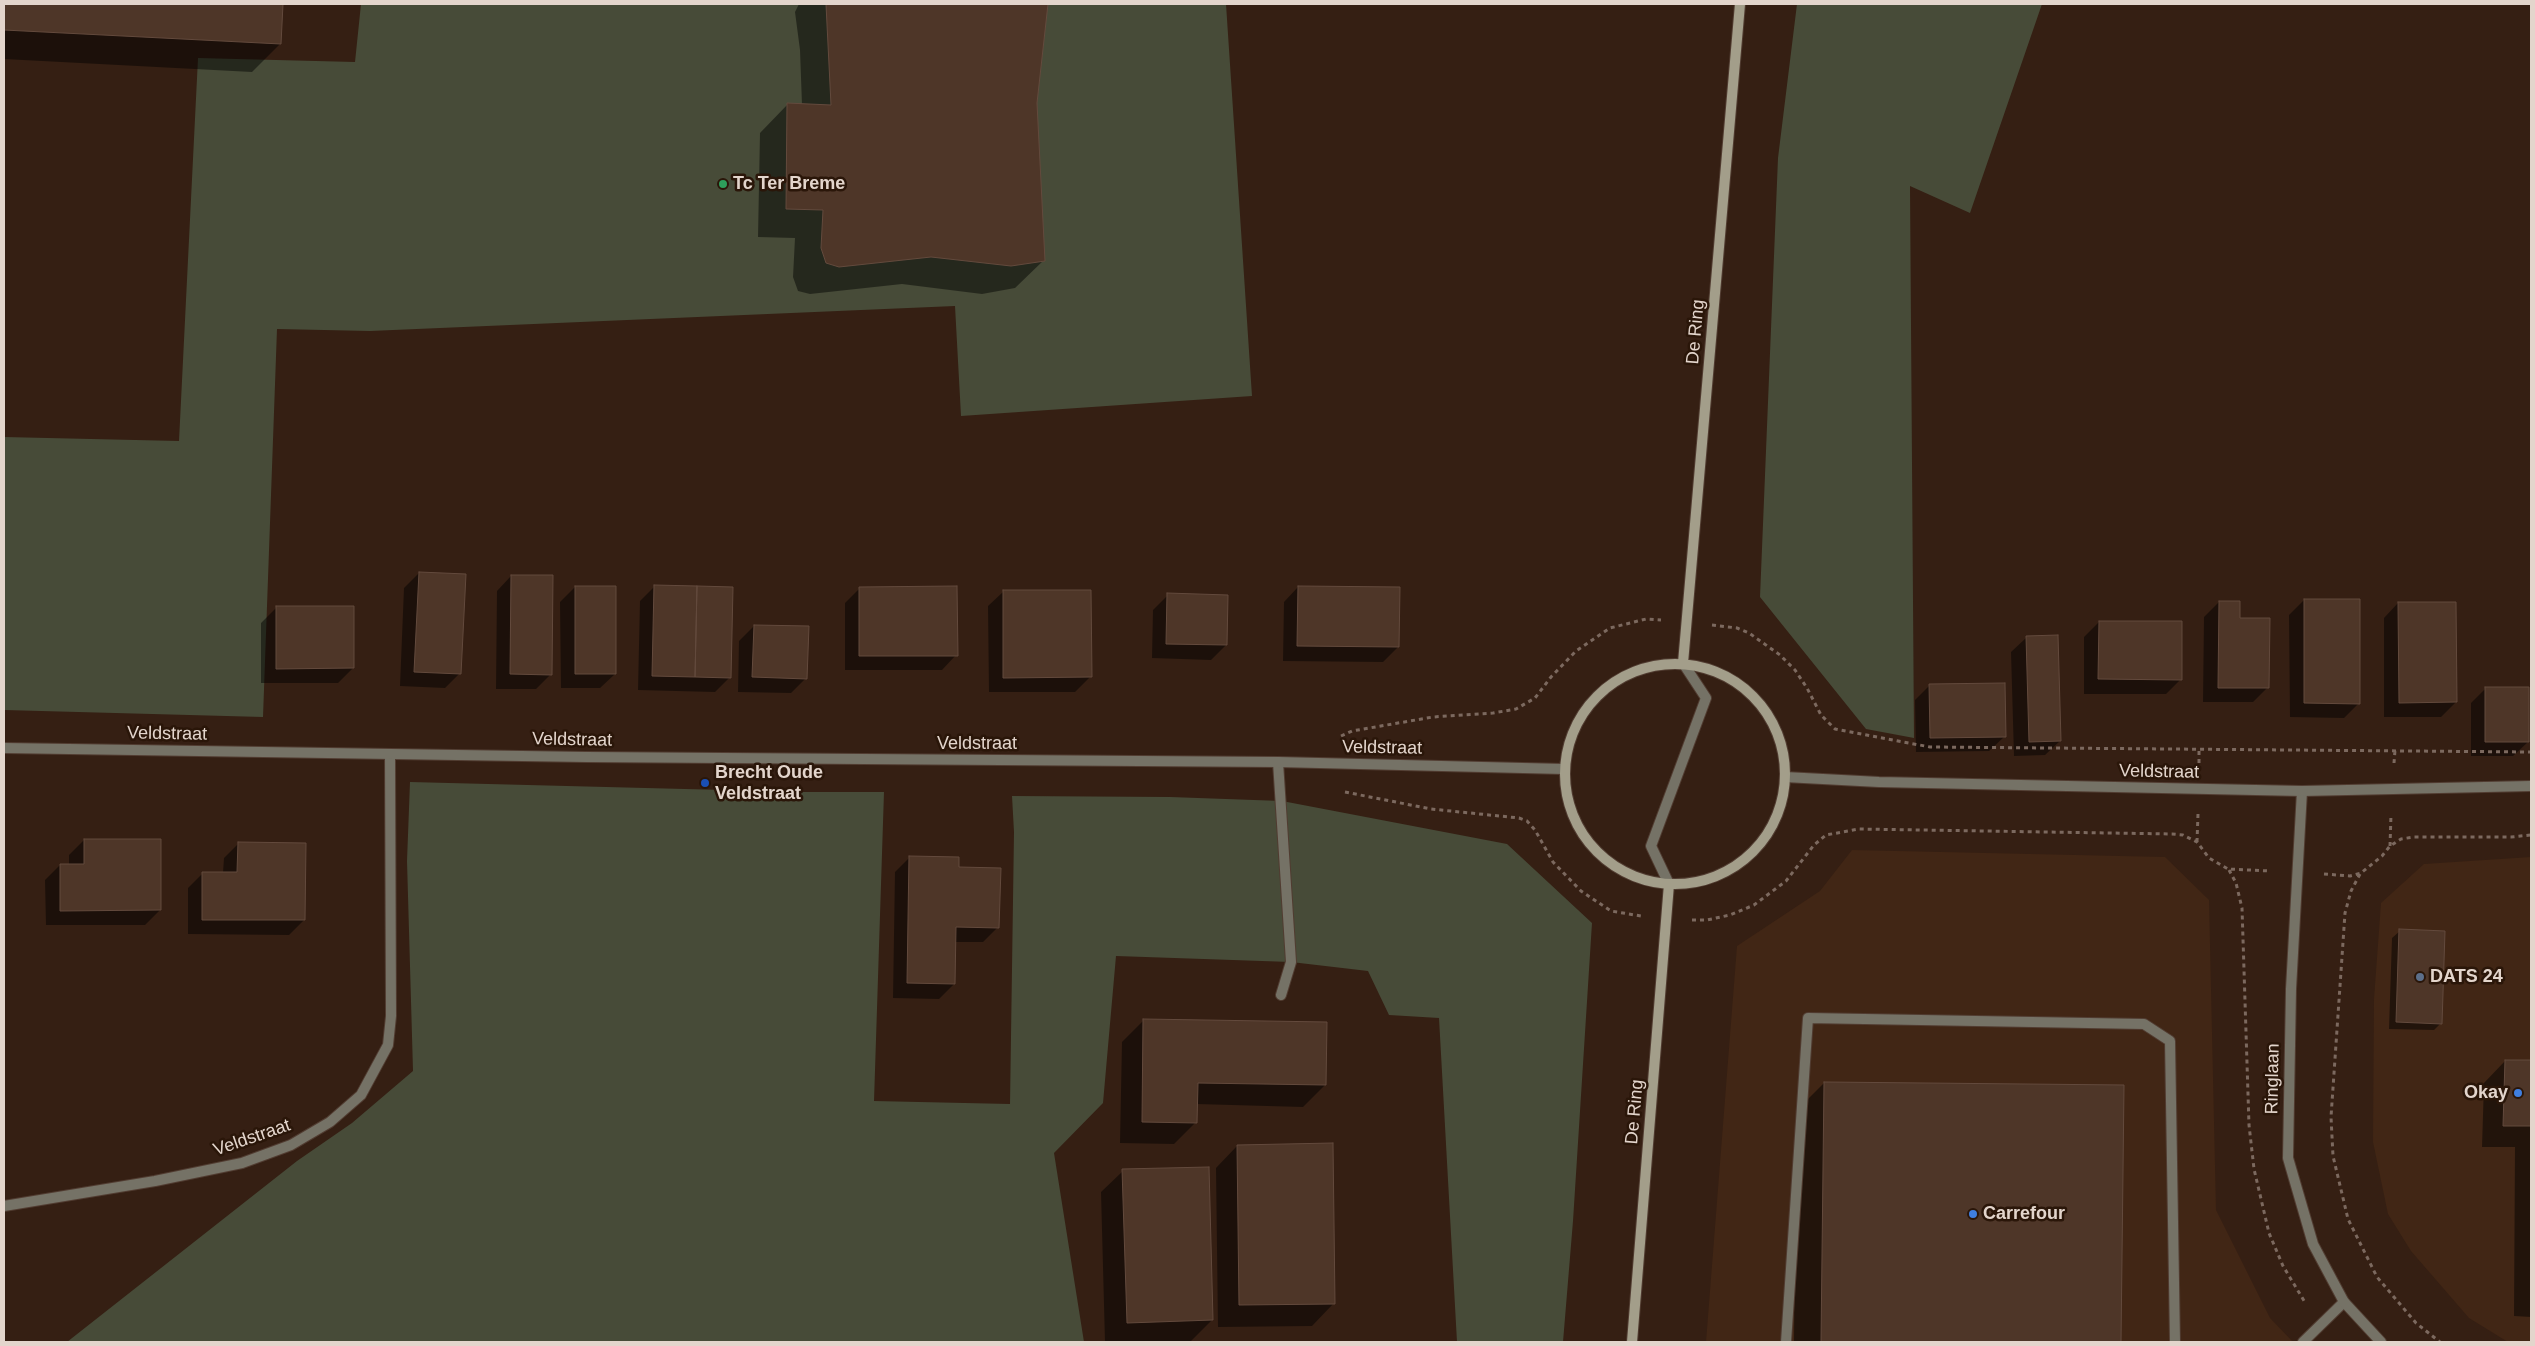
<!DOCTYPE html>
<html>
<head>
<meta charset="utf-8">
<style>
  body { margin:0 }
  #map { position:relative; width:2535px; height:1346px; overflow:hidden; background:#351f13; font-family:Arial,sans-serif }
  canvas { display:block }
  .frame { position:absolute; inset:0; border:5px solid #e3d5cc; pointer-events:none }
</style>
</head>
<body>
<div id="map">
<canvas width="2535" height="1346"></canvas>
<div class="frame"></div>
</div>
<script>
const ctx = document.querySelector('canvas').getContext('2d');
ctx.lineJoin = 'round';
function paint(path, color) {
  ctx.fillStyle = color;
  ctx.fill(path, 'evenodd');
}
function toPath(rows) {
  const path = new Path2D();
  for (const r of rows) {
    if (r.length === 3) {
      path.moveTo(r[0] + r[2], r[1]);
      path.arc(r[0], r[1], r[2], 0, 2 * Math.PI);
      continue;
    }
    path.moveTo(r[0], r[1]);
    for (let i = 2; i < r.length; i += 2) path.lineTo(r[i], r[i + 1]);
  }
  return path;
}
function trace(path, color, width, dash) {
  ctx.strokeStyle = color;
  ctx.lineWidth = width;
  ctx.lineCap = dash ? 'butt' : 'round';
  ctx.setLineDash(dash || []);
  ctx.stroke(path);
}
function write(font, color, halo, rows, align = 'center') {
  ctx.font = font + ' Arial,sans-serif';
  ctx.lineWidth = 5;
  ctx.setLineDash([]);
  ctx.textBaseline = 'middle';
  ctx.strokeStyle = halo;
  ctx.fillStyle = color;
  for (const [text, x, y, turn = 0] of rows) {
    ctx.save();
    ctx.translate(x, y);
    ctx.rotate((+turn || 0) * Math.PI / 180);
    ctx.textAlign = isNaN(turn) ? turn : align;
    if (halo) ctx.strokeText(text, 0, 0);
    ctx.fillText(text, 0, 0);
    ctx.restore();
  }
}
const built = toPath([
  [1852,850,2165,857,2209,900,2216,1210,2270,1318,2293,1342,1706,1342,1737,946,1820,891],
  [2531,857,2531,1342,2508,1342,2469,1318,2411,1251,2388,1214,2373,1142,2374,999,2381,903,2424,864]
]);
const green = toPath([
  [361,4,1226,4,1252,396,961,416,955,306,370,331,277,329,263,717,4,710,4,437,179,441,198,58,355,62],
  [1797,4,2042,4,1970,213,1910,186,1914,738,1866,729,1760,597,1778,158],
  [410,782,803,792,884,792,874,1101,1010,1104,1014,832,1012,796,1170,797,1282,801,1507,844,1592,923,1573,1221,1563,1342,1457,1342,1439,1018,1389,1015,1368,971,1291,962,1116,956,1103,1103,1054,1153,1084,1342,67,1342,297,1161,352,1123,413,1071,407,861]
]);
const shadow = toPath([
  [4,4,282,4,280,44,252,72,4,59],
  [799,4,1046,4,1035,103,1044,260,1015,288,982,294,902,284,810,294,798,291,793,277,795,238,758,237,760,133,788,104,802,105,800,50,795,12],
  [419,573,460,673,445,688,400,686,404,588],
  [511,576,551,674,536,689,496,689,497,591],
  [655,586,730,677,715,692,638,690,640,601],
  [575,587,615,674,600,688,561,688,560,602],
  [1298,587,1398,647,1383,662,1283,661,1284,602],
  [860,588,956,655,942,670,845,670,845,603],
  [1003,592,1090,677,1075,692,989,692,988,606],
  [1168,595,1226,645,1211,660,1152,658,1153,610],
  [2304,600,2359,703,2344,718,2290,717,2289,615],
  [2219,602,2239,619,2268,687,2253,702,2203,702,2204,617],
  [2398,603,2456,702,2441,717,2384,717,2384,618],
  [276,608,353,668,338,683,261,683,261,623],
  [2099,622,2181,679,2166,694,2084,694,2084,637],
  [754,626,806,678,791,693,738,692,739,641],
  [2026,638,2060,741,2045,755,2014,756,2011,652],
  [1930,685,2004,737,1989,751,1916,752,1915,700],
  [2486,688,2528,742,2513,756,2471,756,2471,703],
  [84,840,160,910,145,925,46,925,45,880,60,865,69,865,69,855],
  [239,843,304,920,289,935,188,934,188,888,203,873,223,873,224,858],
  [910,857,957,869,998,927,983,942,954,942,954,984,939,999,893,998,895,872],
  [2400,931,2441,1023,2434,1030,2389,1029,2392,938],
  [1144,1020,1325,1085,1303,1107,1196,1104,1196,1122,1174,1144,1120,1143,1122,1042],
  [2505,1061,2531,1061,2531,1317,2514,1316,2515,1147,2482,1147,2484,1083],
  [1824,1083,2123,1086,2120,1342,1794,1342,1796,1111],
  [1237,1146,1333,1304,1312,1326,1218,1327,1216,1168],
  [1123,1171,1212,1320,1190,1342,1105,1342,1101,1192]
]);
const building = toPath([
  [4,4,283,4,281,44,4,30,4,4],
  [826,4,1048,4,1037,103,1045,261,1011,266,931,257,839,267,826,263,821,248,823,210,786,209,787,103,831,105,826,4],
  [419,572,466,574,461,674,414,672,419,572],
  [511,575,553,575,552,675,510,674,511,575],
  [654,585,697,586,695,677,652,676,654,585],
  [575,586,616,586,616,674,575,674,575,586],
  [697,586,733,587,731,678,695,677,697,586],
  [957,586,958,656,859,656,859,587,957,586],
  [1298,586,1400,587,1399,647,1297,646,1298,586],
  [1003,590,1091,590,1092,677,1003,678,1003,590],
  [1167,593,1228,595,1227,645,1166,644,1167,593],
  [2304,599,2360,599,2360,704,2304,703,2304,599],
  [2219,601,2240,601,2240,618,2270,618,2269,688,2218,688,2219,601],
  [2398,602,2456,602,2457,702,2399,703,2398,602],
  [276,606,354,606,354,668,276,669,276,606],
  [2099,621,2182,621,2182,680,2098,679,2099,621],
  [754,625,809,626,807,679,752,677,754,625],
  [2058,635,2061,741,2029,742,2026,636,2058,635],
  [2005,683,2006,737,1930,738,1929,684,2005,683],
  [2485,687,2529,687,2529,742,2485,742,2485,687],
  [84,839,161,839,161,910,60,911,60,864,84,864,84,839],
  [238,842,306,843,305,920,202,920,202,872,237,872,238,842],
  [909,856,959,857,959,867,1001,868,999,928,956,927,955,984,907,983,909,856],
  [2399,929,2445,931,2442,1024,2396,1022,2399,929],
  [1143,1019,1327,1022,1326,1085,1198,1083,1197,1123,1142,1122,1143,1019],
  [2505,1060,2531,1060,2531,1126,2503,1126,2505,1060],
  [1824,1082,2124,1085,2121,1342,1821,1342,1824,1082],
  [1333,1143,1335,1304,1239,1305,1237,1145,1333,1143],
  [1209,1167,1213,1320,1127,1323,1122,1169,1209,1167]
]);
const path = toPath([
  [1712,625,1737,628,1749,633,1780,655,1795,670,1807,688,1821,715,1835,729,1930,747,2531,752],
  [1341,736,1352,731,1433,717,1493,713,1516,709,1535,698,1551,677,1576,651,1610,628,1646,619,1661,620],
  [2199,763,2199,751],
  [2394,763,2395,750],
  [1345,792,1431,809,1519,818,1527,821,1535,830,1553,862,1581,891,1611,911,1641,916],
  [2197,842,2198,814],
  [2390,846,2391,814],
  [2229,870,2236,883,2242,908,2249,1125,2254,1169,2269,1233,2283,1266,2306,1304],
  [2324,874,2350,876,2361,873,2382,856,2390,846,2401,839,2414,837,2511,837,2531,835],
  [2360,874,2351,891,2345,913,2331,1117,2333,1156,2348,1219,2377,1277,2416,1323,2440,1342],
  [1692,920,1707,920,1730,915,1754,905,1786,881,1814,845,1826,835,1859,829,2172,834,2183,835,2197,842,2209,858,2228,869,2270,871]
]);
const service = toPath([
  [1278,762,1291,962,1281,995],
  [1669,884,1651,846,1706,698,1683,663],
  [1786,1342,1808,1018,2144,1024,2170,1041,2175,1342],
  [2303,1342,2344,1302]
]);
const minor = toPath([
  [2302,791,2291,989,2288,1158,2313,1244,2344,1302,2381,1342],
  [4,1206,155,1181,242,1163,291,1145,330,1122,361,1095,388,1045,391,1016,390,754]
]);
const tertiary = toPath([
  [4,748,586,757,1278,762,1564,769],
  [1785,777,1879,782,2302,791,2531,786]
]);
const secondary = toPath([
  [1683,663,1740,4],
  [1675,774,110],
  [1632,1342,1669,884]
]);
const markers = [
  [723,184,5,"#2e9e5b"],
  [705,783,5,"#1a4fb4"],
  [2420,977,5,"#5c6f8a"],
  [2518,1093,5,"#3f7fe0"],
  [1973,1214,5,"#3f7fe0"]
];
const poiNames = [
  ["Tc Ter Breme",733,184],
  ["Brecht Oude",715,773],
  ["Veldstraat",715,794],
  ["DATS 24",2430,977],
  ["Okay",2508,1093,"right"],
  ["Carrefour",1983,1214]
];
const streetNames = [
  ["De Ring",1696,332,-85],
  ["Veldstraat",167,734,1],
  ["Veldstraat",572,740,1],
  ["Veldstraat",977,744],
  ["Veldstraat",1382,748,1],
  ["Veldstraat",2159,772,1],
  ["Ringlaan",2273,1079,-89],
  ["De Ring",1635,1112,-85],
  ["Veldstraat",252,1138,-19]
];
paint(built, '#412615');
paint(green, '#474b38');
paint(shadow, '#0007');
paint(building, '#4e3628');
trace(building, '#634a3d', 1);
trace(service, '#513c31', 12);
trace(minor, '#513c31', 12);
trace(tertiary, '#513c31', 12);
trace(secondary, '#513c31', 12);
trace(path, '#7c695f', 3, [4, 4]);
trace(service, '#757266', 10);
trace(minor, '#757266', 10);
trace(tertiary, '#757266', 10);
trace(secondary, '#a39e8a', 10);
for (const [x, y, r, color] of markers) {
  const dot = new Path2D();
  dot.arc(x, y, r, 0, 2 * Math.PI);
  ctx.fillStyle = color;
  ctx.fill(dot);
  trace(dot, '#2a1609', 2);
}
write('bold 18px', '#e3d5cc', '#2a1609', poiNames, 'left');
write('18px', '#e3d5cc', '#2a1609', streetNames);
</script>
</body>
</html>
